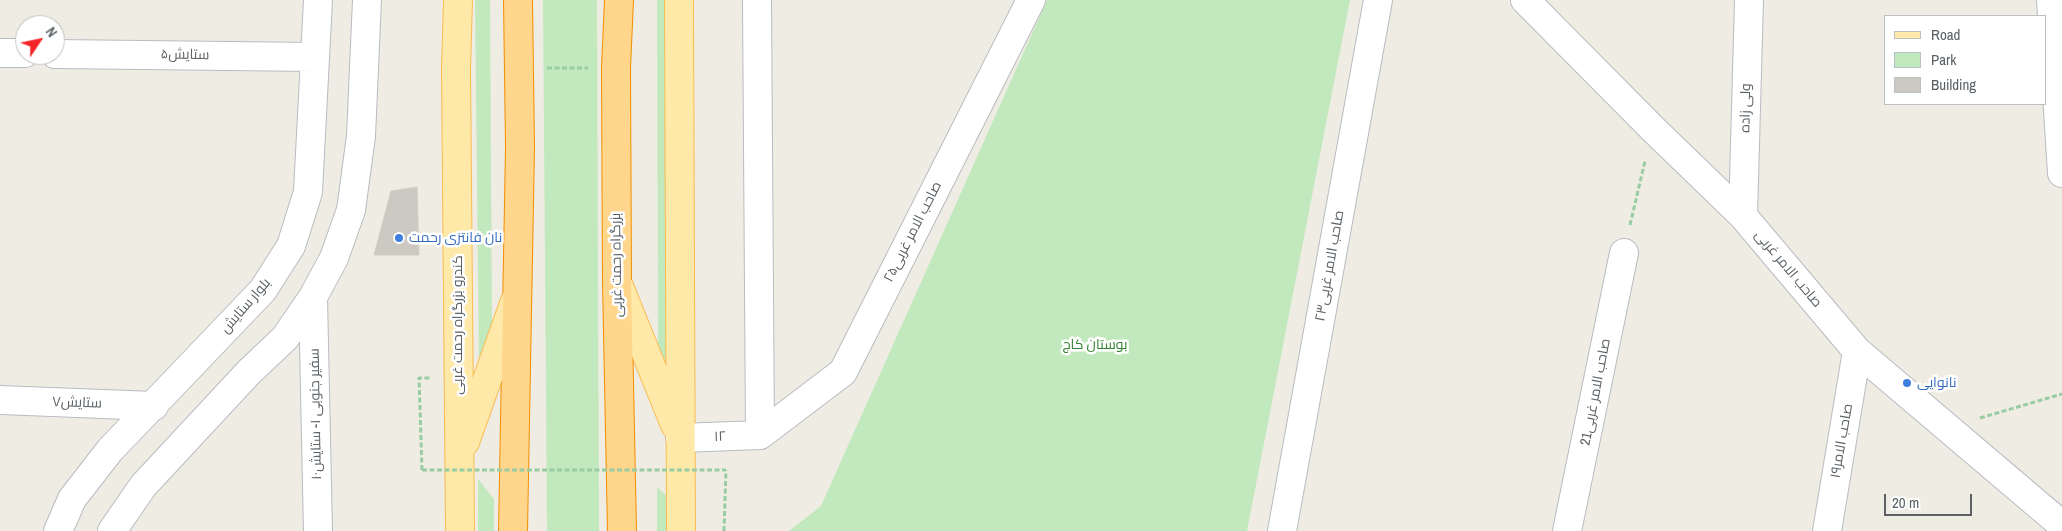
<!DOCTYPE html>
<html>
<head>
<meta charset="utf-8">
<style>
  body { margin:0 }
  #map { position:relative; width:2062px; height:531px; overflow:hidden; background:#efece3; font-family:"Archivo Narrow",sans-serif }
  canvas { display:block }
  .legend { position:absolute; left:1884px; top:15px; width:162px; height:90px; box-sizing:border-box; background:#fff; border:1px solid #bdc0c1; margin:0; padding:6px 9px; list-style:none; font-size:15px; color:#5b6165 }
  .legend li { display:flex; align-items:center; gap:10px; height:25px }
  .legend b { width:25px; border:1px solid #bdc0c1 }
  .north { position:absolute; left:15px; top:15px; width:50px; height:50px; box-sizing:border-box; background:#fff; border:1px solid #bdc0c1; border-radius:50%; rotate:56deg; font-size:14px; font-weight:700; line-height:20px; text-align:center; color:#5b6165 }
  .north::after { content:''; display:block; margin:auto; width:18px; height:22px; background:#f52428; clip-path:polygon(50% 0,100% 100%,50% 72%,0 100%) }
  .scale { position:absolute; left:1884px; top:494px; width:88px; height:22px; box-sizing:border-box; border:2px solid #5b6165; border-top:0; padding-left:6px; font-size:15px; line-height:18px; white-space:nowrap; color:#5b6165; -webkit-text-stroke:4px #fff; paint-order:stroke }
</style>
</head>
<body>
<div id="map">
<canvas width="2062" height="531"></canvas>
<ul class="legend">
<li><b style="height:6px;background:#ffe9a9"></b>Road</li>
<li><b style="height:14px;background:#c2e9be"></b>Park</li>
<li><b style="height:14px;background:#ccc9c2"></b>Building</li>
</ul>
<div class="north">N</div>
<div class="scale">20 m</div>
</div>
<script>
const ctx = document.querySelector('canvas').getContext('2d');
ctx.lineJoin = 'round';
function paint(path, color) {
  ctx.fillStyle = color;
  ctx.fill(path, 'evenodd');
}
function toPath(rows) {
  const path = new Path2D();
  for (const r of rows) {
    path.moveTo(r[0], r[1]);
    for (let i = 2; i < r.length; i += 2) path.lineTo(r[i], r[i + 1]);
  }
  return path;
}
function trace(path, color, width, dash) {
  ctx.strokeStyle = color;
  ctx.lineWidth = width;
  ctx.lineCap = dash ? 'butt' : 'round';
  ctx.setLineDash(dash || []);
  ctx.stroke(path);
}
function write(font, color, halo, rows, align = 'center') {
  ctx.font = font + ' "Archivo Narrow",Cairo,sans-serif';
  ctx.lineWidth = 5;
  ctx.setLineDash([]);
  ctx.textBaseline = 'middle';
  ctx.strokeStyle = halo;
  ctx.fillStyle = color;
  for (const [text, x, y, turn = 0] of rows) {
    ctx.save();
    ctx.translate(x, y);
    ctx.rotate((+turn || 0) * Math.PI / 180);
    ctx.textAlign = isNaN(turn) ? turn : align;
    if (halo) ctx.strokeText(text, 0, 0);
    ctx.fillText(text, 0, 0);
    ctx.restore();
  }
}
const green = toPath([
  [475,0,490,0,492,335,479,366],
  [543,0,597,0,599,531,547,531],
  [657,0,667,0,668,375,658,344],
  [1047,0,1350,0,1247,531,789,531,821,506],
  [478,479,494,499,494,531,478,531],
  [657,487,669,498,669,531,657,531]
]);
const building = toPath([
  [417,187,419,255,374,255,391,191,417,187]
]);
const path = toPath([
  [547,68,588,68],
  [1630,225,1645,161],
  [1980,418,2062,394],
  [422,470,419,378,432,378],
  [724,531,726,470]
]);
const minor = toPath([
  [757,0,760,435],
  [1525,0,1653,129,1743,216,1857,351,2062,525],
  [2051,0,2062,173],
  [0,53,25,53],
  [55,54,315,57],
  [1743,216,1749,0],
  [313,297,318,531],
  [0,400,154,406],
  [760,435,843,372,1031,0],
  [680,438,760,435],
  [58,531,72,499,110,450,263,290,291,246,308,192,318,0],
  [112,531,143,486,249,372,285,338,313,297,334,258,351,210,361,136,367,0],
  [1282,531,1378,0],
  [1567,531,1624,253],
  [1827,531,1857,351]
]);
const major = toPath([
  [458,0,456,69,460,531],
  [679,0,681,531],
  [618,284,675,425],
  [465,442,515,301]
]);
const highway = toPath([
  [619,0,616,68,617,282,622,531],
  [513,531,520,147,518,0]
]);
const pathBridge = toPath([
  [422,470,726,470]
]);
const markers = [
  [399,238,5,"#3f7fe0"],
  [1907,383,5,"#3f7fe0"]
];
const streetNames = [
  ["ستایش۵",185,55,1],
  ["ولی زاده",1746,108,-89],
  ["صاحب الامر غربی۲۵",913,232,-63],
  ["بزرگراه رحمت غربی",617,265,-91],
  ["صاحب الامر غربی۲۳",1330,266,-80],
  ["صاحب الامر غربی",1788,269,50],
  ["بلوار ستایش",246,306,-49],
  ["کندرو بزرگراه رحمت غربی",458,325,-90],
  ["21صاحب الامر غربی",1596,392,-79],
  ["ستایش۷",77,403,2],
  ["سفیر جنوبی ۱- ستایش۱۰",316,414,-91],
  ["۱۲",720,437,-2],
  ["صاحب الامر۱۹",1842,441,-80]
];
const shopNames = [
  ["نان فانتزی رحمت",409,238],
  ["نانوایی",1917,383]
];
const parkNames = [
  ["بوستان کاج",1095,345]
];
paint(green, '#c2e9be');
paint(building, '#ccc9c2');
trace(building, '#d4cdc1', 1);
trace(minor, '#b8bcc1', 30);
trace(major, '#fbbb51', 30);
trace(highway, '#f38f00', 30);
trace(path, '#98cca2', 3, [5, 2.5]);
trace(minor, '#fff', 28);
trace(major, '#ffe9a9', 28);
trace(highway, '#ffd68b', 28);
trace(pathBridge, '#98cca2', 3, [5, 2.5]);
for (const [x, y, r, color] of markers) {
  const dot = new Path2D();
  dot.arc(x, y, r, 0, 2 * Math.PI);
  ctx.fillStyle = color;
  ctx.fill(dot);
  trace(dot, '#fff', 2);
}
write('14px', '#5b6165', '#fff', streetNames);
write('14px', '#366cbe', '#fff', shopNames, 'left');
write('14px', '#32822e', '#fff', parkNames);
</script>
</body>
</html>
